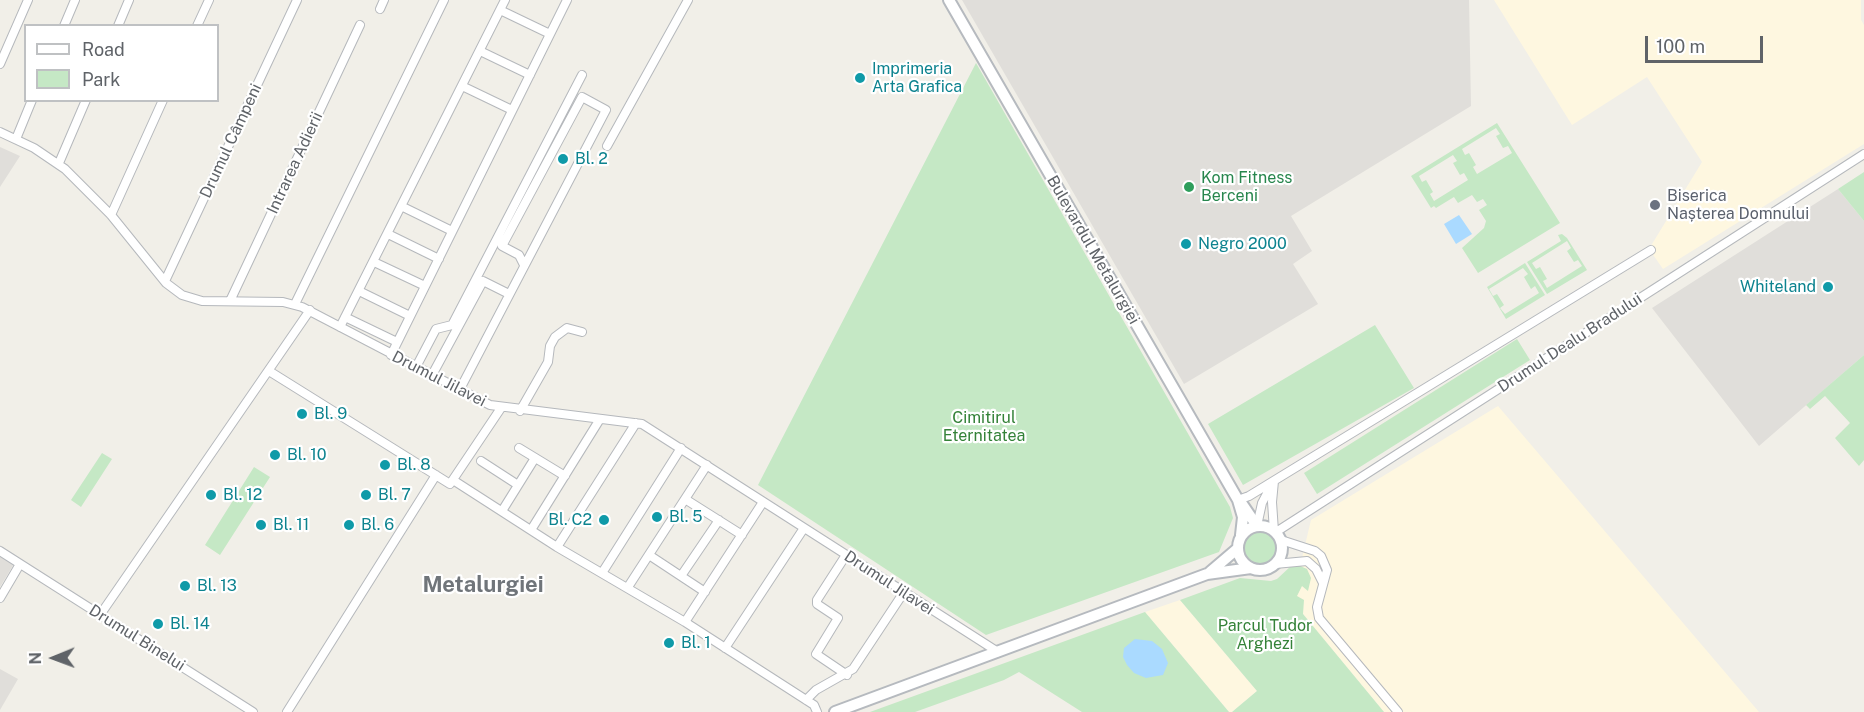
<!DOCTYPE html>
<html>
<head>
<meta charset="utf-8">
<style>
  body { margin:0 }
  #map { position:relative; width:1864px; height:712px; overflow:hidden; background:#f1efe8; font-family:"Public Sans",sans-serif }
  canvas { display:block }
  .legend { position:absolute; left:24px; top:24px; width:195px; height:78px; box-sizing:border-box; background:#fff; border:2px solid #bfc1c3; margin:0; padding:8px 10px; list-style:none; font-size:18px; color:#5f6368 }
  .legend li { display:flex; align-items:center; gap:12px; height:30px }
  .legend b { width:30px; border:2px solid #bfc1c3 }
  .north { position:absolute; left:24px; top:628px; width:60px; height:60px; -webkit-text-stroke:4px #fff; paint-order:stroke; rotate:269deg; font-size:16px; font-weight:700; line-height:24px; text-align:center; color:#5f6368 }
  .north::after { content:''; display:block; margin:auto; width:21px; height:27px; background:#5f6368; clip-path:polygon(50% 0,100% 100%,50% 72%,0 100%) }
  .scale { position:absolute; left:1645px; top:36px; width:118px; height:27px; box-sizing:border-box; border:3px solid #5f6368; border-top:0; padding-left:8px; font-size:18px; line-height:21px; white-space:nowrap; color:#5f6368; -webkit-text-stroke:4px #fff; paint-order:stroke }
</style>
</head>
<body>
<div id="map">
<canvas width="1864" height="712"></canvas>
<ul class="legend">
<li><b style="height:8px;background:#fff"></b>Road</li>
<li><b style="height:16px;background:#c5e8c5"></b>Park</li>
</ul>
<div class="north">N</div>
<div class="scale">100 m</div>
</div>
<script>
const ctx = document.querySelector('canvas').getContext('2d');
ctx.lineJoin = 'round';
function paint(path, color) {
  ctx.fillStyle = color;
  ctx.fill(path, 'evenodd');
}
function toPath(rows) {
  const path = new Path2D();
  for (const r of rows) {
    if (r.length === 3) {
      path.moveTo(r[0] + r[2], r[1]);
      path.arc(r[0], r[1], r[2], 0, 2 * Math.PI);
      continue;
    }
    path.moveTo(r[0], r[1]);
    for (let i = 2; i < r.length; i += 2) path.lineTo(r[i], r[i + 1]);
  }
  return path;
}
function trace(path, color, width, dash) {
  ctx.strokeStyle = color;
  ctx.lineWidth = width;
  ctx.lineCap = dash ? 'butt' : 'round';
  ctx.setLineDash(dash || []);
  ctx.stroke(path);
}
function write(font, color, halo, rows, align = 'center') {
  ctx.font = font + ' "Public Sans",sans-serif';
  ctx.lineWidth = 4.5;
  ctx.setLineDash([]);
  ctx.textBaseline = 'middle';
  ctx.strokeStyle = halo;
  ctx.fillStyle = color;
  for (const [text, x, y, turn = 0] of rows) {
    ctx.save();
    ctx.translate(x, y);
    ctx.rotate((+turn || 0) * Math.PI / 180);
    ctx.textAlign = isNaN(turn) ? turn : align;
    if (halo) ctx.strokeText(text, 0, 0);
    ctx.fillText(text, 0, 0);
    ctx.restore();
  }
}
const commercial = toPath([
  [1494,0,1861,0,1861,20,1864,25,1864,144,1663,269,1649,249,1702,162,1647,77,1572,125],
  [1498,406,1759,712,1384,712,1288,596,1287,591,1301,562,1311,520],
  [1180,600,1257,691,1232,712,1229,712,1145,612]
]);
const industrial = toPath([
  [962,0,1469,0,1471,106,1291,216,1312,251,1293,264,1318,304,1184,384],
  [0,147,20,156,0,187],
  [1838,189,1864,221,1864,355,1759,446,1652,308],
  [0,545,18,557,0,587],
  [0,669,18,679,0,710]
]);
const green = toPath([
  [976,63,1230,507,1233,518,1219,552,986,635,758,485],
  [1497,123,1560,223,1478,273,1462,248,1484,228,1486,221,1479,210,1487,205,1483,199,1477,202,1472,195,1458,203,1454,197,1436,208,1434,206,1431,208,1411,176],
  [1496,128,1500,134,1496,136,1503,148,1508,146,1512,153,1477,174,1473,167,1476,165,1469,153,1465,155,1462,149],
  [1453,155,1457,161,1453,163,1460,175,1464,173,1468,180,1434,201,1430,194,1433,192,1426,180,1422,182,1419,176],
  [1864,172,1864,221,1838,189],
  [1562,234,1567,238,1587,270,1547,294,1527,262,1561,241,1558,235],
  [1567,241,1571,248,1567,251,1574,262,1578,260,1582,266,1547,288,1543,281,1547,279,1540,267,1536,269,1532,263],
  [1525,263,1545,295,1506,319,1487,287],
  [1523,268,1528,274,1524,277,1531,289,1535,286,1539,293,1505,314,1500,308,1504,305,1497,294,1493,296,1489,289],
  [1375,325,1414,388,1243,485,1208,424],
  [1517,339,1530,360,1317,494,1304,473],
  [1864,355,1864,460,1859,466,1835,438,1850,423,1825,396,1810,409,1806,405],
  [102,453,112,459,81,507,71,500],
  [254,467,270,477,220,555,205,545],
  [1260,548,16],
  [1298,565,1307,569,1311,578,1308,591,1302,586,1297,596,1304,600,1303,614,1384,712,1232,712,1257,691,1180,600,1240,578,1271,581,1277,579,1291,566],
  [1145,612,1229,712,1082,712,1019,672,1004,680,915,712,870,712]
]);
const water = toPath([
  [1459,215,1472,234,1456,244,1444,224],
  [1135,639,1152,641,1162,649,1168,663,1163,675,1146,678,1134,673,1127,665,1123,657,1124,648]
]);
const street = toPath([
  [380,9,384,0],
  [500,10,550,34],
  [64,26,75,0],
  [118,26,129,0],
  [197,26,209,0],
  [480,51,530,75],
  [0,64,28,0],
  [462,86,512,110],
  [0,132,34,148,65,169,111,215,166,283,182,295,202,301,283,302,302,307,490,405,642,424,998,652],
  [16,139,32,100],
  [607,146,688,0],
  [59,163,86,100],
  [401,206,452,231],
  [111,215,163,100],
  [388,234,439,259],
  [374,262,425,286],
  [165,281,297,0],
  [359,291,410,316],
  [230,301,360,25],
  [295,304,444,0],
  [345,317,397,342],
  [340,327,505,0],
  [391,355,567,0],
  [415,369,436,329,452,325,582,75],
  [269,371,450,484,501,408],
  [431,377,483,281,509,294],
  [459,391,606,110,582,97,502,246,519,255,524,265],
  [520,411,548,362,550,346,555,337,567,328,582,332],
  [519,448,565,476],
  [481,461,518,485],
  [453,480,557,547,636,423],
  [685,499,742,535],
  [1238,500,1249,496,1651,250],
  [502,511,535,458],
  [1257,526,1262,503,1272,484],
  [531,530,600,419],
  [1274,531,1272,502,1274,481],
  [1276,532,1864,154],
  [1281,540,1315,551,1321,556,1327,570,1317,607,1319,618,1398,712],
  [557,547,685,622,814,705,817,712],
  [0,551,253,712],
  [649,555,705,592],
  [846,555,817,600,817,604,838,618,816,654,847,675],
  [1275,564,1307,561,1316,569,1323,583],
  [602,573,681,448],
  [681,576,719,520],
  [628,587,707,465],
  [0,598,20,564],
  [100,615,310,310],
  [685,622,763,502],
  [725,648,804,528],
  [806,700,816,690,853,669,904,592],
  [287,712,436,475]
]);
const secondary = toPath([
  [949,0,1238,500,1243,517,1241,535],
  [1240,501,1257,526],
  [1260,548,22],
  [1210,572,1237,549],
  [835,712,1207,574,1251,568]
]);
const markers = [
  [860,78,6,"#0f9aa8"],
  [563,159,6,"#0f9aa8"],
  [1189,187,6,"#2e9e5b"],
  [1655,205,6,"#6b7280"],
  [1186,244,6,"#0f9aa8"],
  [1828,287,6,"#0f9aa8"],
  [302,414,6,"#0f9aa8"],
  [275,455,6,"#0f9aa8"],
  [385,465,6,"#0f9aa8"],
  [211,495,6,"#0f9aa8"],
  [366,495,6,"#0f9aa8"],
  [657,517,6,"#0f9aa8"],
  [604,520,6,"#0f9aa8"],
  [261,525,6,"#0f9aa8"],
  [349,525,6,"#0f9aa8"],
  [185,586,6,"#0f9aa8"],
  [158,624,6,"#0f9aa8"],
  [669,643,6,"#0f9aa8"]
];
const cultureNames = [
  ["Imprimeria",872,69],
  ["Arta Grafica",872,87],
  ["Bl. 2",575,159],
  ["Negro 2000",1198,244],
  ["Whiteland",1816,287,"right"],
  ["Bl. 9",314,414],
  ["Bl. 10",287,455],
  ["Bl. 8",397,465],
  ["Bl. 12",223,495],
  ["Bl. 7",378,495],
  ["Bl. 5",669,517],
  ["Bl. C2",592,520,"right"],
  ["Bl. 11",273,525],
  ["Bl. 6",361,525],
  ["Bl. 13",197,586],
  ["Bl. 14",170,624],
  ["Bl. 1",681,643]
];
const streetNames = [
  ["Drumul Câmpeni",231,141,-65],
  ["Intrarea Adierii",295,163,-65],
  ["Bulevardul Metalurgiei",1093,250,60],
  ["Drumul Dealu Bradului",1570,343,-33],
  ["Drumul Jilavei",439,379,27],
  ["Drumul Jilavei",889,583,33],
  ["Drumul Binelui",137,638,32]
];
const leisureNames = [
  ["Kom Fitness",1201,178],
  ["Berceni",1201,196]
];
const worshipNames = [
  ["Biserica",1667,196],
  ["Nașterea Domnului",1667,214]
];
const parkNames = [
  ["Cimitirul",984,418],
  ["Eternitatea",984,436],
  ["Parcul Tudor",1265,626],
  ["Arghezi",1265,644]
];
const districtNames = [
  ["Metalurgiei",483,585]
];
paint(commercial, '#fef7e0');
paint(industrial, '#e0deda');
paint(green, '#c5e8c5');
paint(water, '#aadaff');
trace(street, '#b5b8bc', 10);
trace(secondary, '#b6babf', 14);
trace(street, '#fff', 8);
trace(secondary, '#fff', 10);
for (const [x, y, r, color] of markers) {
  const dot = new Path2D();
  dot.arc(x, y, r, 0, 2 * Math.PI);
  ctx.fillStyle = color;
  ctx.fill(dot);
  trace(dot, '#fff', 2);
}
write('16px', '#0d838f', '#fff', cultureNames, 'left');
write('16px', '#5f6368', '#fff', streetNames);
write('16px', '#27864d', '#fff', leisureNames, 'left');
write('16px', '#5b616d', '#fff', worshipNames, 'left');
write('16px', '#348238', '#fff', parkNames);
write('bold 22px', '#70757a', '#fff', districtNames);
</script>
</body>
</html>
